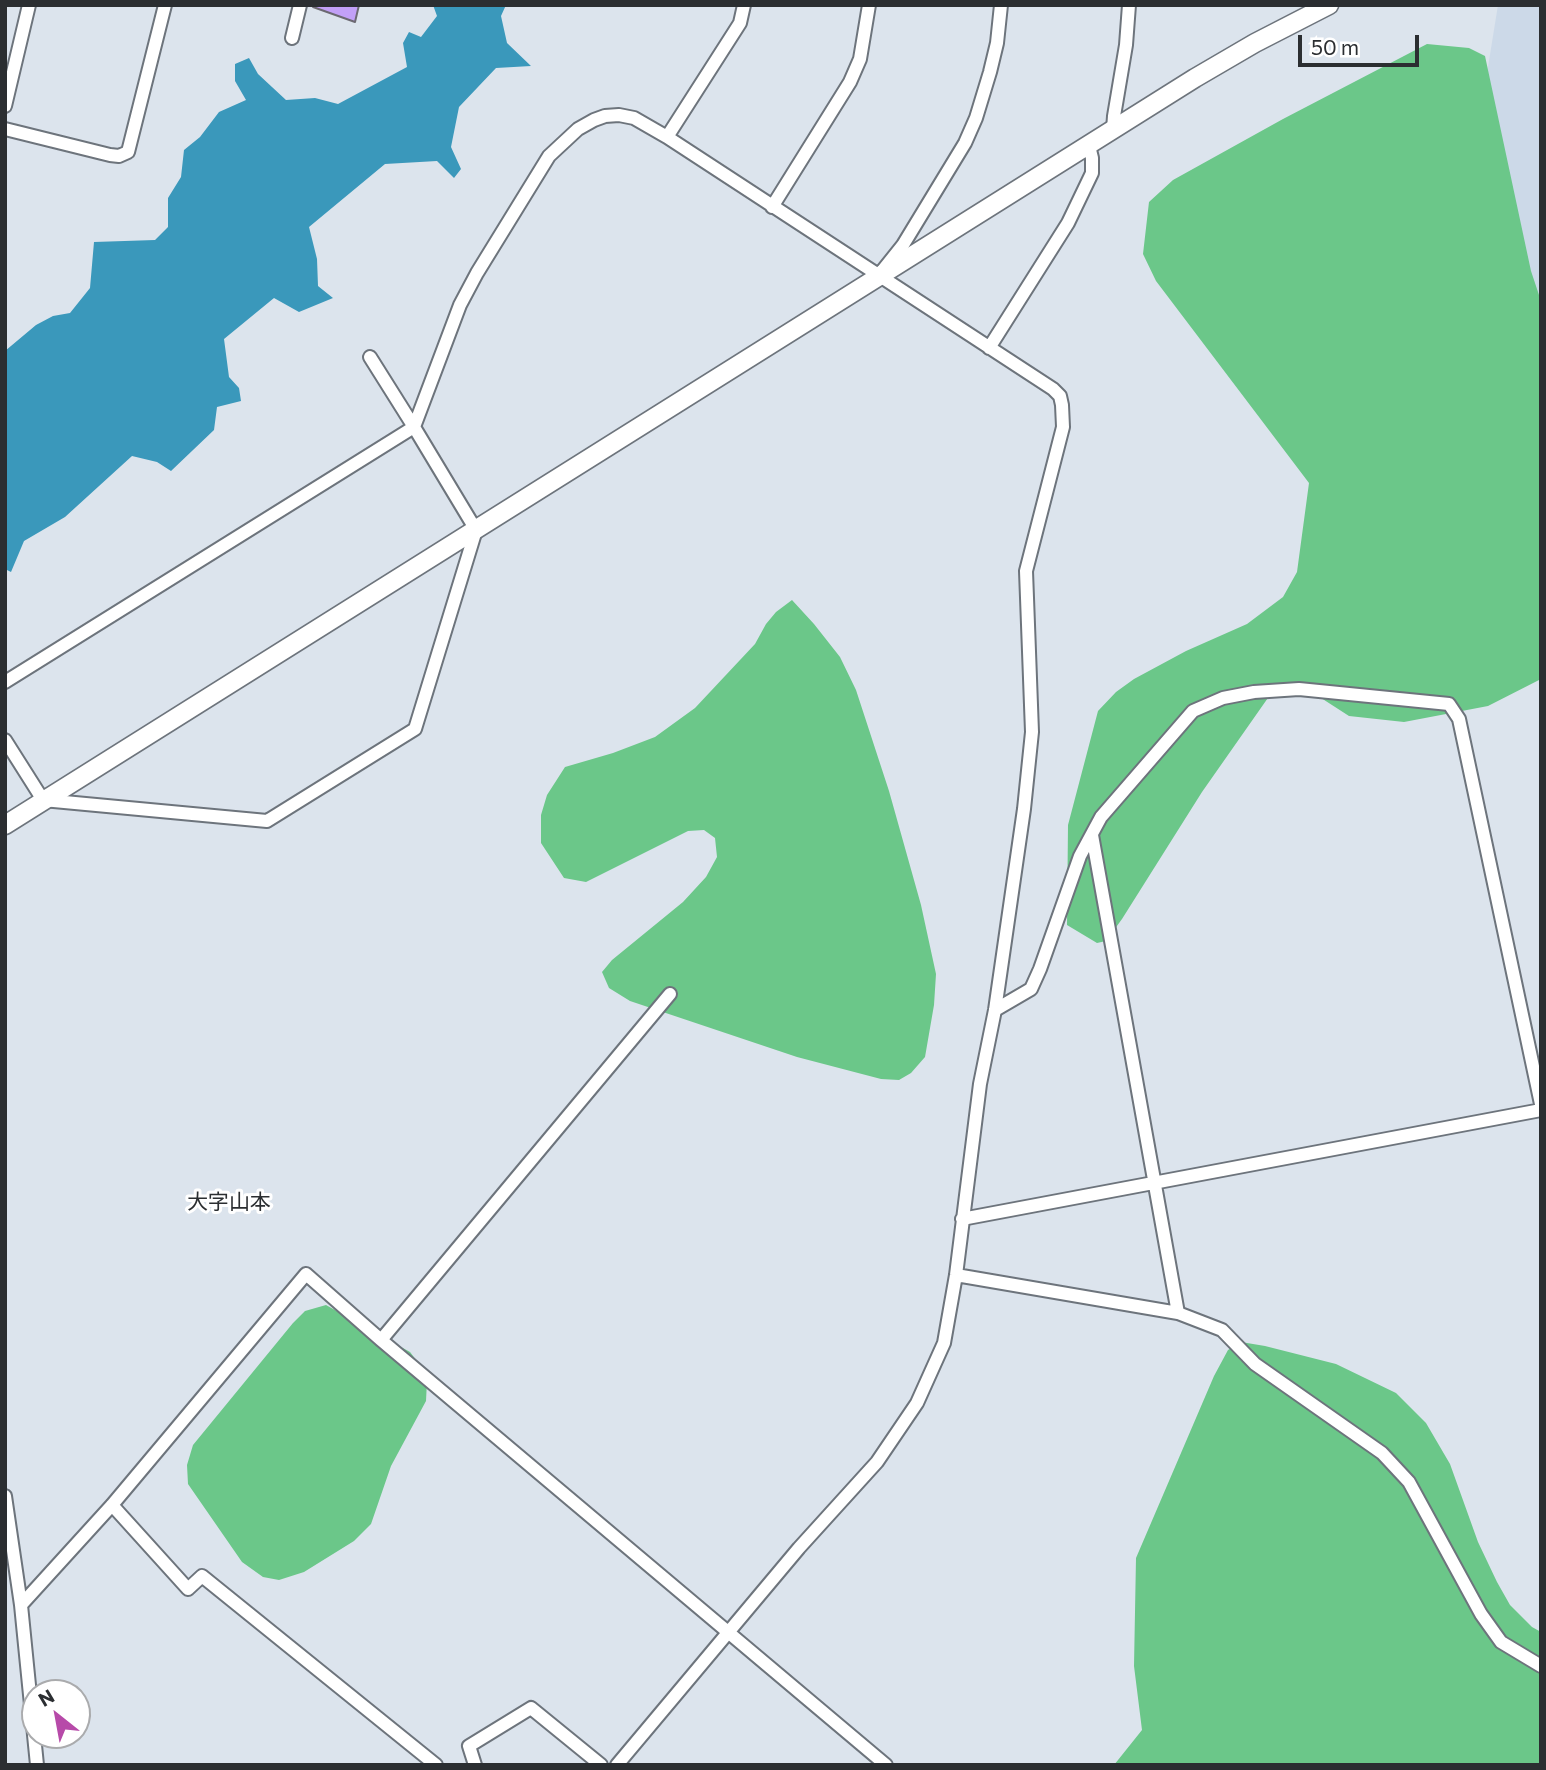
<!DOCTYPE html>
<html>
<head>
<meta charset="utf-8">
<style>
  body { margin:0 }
  #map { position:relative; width:1546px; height:1770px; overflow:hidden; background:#dce4ed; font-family:Commissioner,sans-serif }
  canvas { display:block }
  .frame { position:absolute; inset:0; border:7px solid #2b2e31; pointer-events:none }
  .north { position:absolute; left:21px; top:1679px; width:70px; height:70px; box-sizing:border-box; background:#fff; border:2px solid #aaabad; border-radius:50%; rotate:329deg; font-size:19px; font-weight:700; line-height:28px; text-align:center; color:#2b2e31 }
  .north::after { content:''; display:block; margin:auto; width:24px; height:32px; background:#b74aa9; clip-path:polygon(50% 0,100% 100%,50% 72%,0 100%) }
  .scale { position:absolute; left:1298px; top:35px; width:121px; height:32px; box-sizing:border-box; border:4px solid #2b2e31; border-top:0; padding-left:9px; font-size:21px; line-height:24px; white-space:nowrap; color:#2b2e31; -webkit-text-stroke:5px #fff; paint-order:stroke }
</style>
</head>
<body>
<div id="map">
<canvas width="1546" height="1770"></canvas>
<div class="frame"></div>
<div class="north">N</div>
<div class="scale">50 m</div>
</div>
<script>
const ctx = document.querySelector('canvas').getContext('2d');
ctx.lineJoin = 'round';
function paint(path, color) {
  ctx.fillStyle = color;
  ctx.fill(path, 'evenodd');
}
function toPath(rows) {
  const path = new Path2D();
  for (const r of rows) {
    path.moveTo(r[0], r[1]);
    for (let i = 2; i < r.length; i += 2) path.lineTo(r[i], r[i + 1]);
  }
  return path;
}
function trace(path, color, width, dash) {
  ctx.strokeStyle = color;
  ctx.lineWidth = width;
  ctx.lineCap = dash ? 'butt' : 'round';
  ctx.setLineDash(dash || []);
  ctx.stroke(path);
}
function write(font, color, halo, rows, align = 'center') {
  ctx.font = font + ' Commissioner,"Noto Sans JP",sans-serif';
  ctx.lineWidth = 6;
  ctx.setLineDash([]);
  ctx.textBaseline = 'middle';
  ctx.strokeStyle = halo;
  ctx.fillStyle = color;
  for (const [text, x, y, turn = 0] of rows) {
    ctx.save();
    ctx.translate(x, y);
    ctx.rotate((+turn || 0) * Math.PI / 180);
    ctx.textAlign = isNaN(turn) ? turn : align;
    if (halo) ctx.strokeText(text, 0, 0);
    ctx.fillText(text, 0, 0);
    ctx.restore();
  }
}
const built = toPath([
  [1498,5,1541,5,1541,310,1478,129]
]);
const forest = toPath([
  [1427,44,1469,48,1485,56,1531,271,1541,301,1541,679,1488,706,1404,722,1349,716,1318,696,1297,686,1270,695,1202,792,1122,919,1106,941,1097,943,1067,925,1068,825,1098,711,1116,692,1134,679,1186,651,1247,624,1283,597,1297,572,1309,483,1156,281,1143,254,1149,202,1173,180,1283,119],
  [792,600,814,624,840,657,856,690,889,791,921,905,936,974,934,1005,925,1057,911,1073,899,1080,881,1079,797,1057,630,1001,609,988,602,972,612,960,683,902,706,877,717,857,715,838,704,830,688,831,586,882,564,878,541,843,541,815,547,795,565,767,613,753,655,737,695,708,755,644,766,624,776,612],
  [326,1305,410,1352,420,1365,427,1381,426,1401,391,1466,371,1524,354,1541,304,1572,279,1580,263,1577,242,1562,188,1484,187,1465,193,1445,293,1323,305,1311],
  [1241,1342,1265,1346,1336,1364,1396,1393,1426,1423,1450,1464,1478,1542,1497,1582,1510,1605,1532,1627,1541,1632,1541,1765,1114,1765,1142,1730,1134,1666,1136,1558,1214,1376,1228,1350]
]);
const water = toPath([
  [433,5,506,5,501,16,507,43,531,66,496,68,459,107,451,147,461,169,454,178,437,161,385,164,309,227,317,259,318,286,333,298,299,312,274,298,224,339,229,377,239,388,241,401,217,407,214,430,171,471,157,462,132,456,65,517,24,541,11,572,5,569,5,351,36,325,53,316,70,313,90,288,94,242,155,240,168,227,168,198,181,177,184,150,200,137,219,112,246,100,235,81,235,64,249,58,258,74,286,100,315,98,338,104,407,67,403,43,409,32,421,37,437,16]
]);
const building = toPath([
  [313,5,359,5,355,22,313,7,313,5]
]);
const street = toPath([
  [292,38,300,5],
  [5,106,29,5],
  [5,129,110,155,119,156,128,152,165,5],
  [1113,130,1114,116,1126,45,1129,5],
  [667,137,740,23,744,5],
  [772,207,850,82,860,59,869,5],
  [883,270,903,245,965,143,976,118,990,72,997,43,1001,5],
  [989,348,1068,223,1092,173,1092,158,1089,146],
  [370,357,414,427],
  [414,427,460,305,477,273,549,156,578,129,594,120,605,116,619,115,634,118,667,137,1053,389,1060,396,1062,405,1063,427,1026,571,1032,732,1024,809,995,1010,980,1084,956,1275,944,1343,917,1403,877,1462,799,1548,617,1765],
  [5,682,414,427,476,530,415,729,267,821,43,800,5,740],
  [1092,835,1178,1313],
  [995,1010,1031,989,1040,969,1080,856,1101,817,1193,711,1223,698,1254,692,1299,689,1449,704,1459,719,1541,1104],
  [962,1219,1541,1110],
  [956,1275,1178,1313,1222,1330,1255,1364,1382,1453,1409,1482,1481,1614,1501,1642,1541,1666],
  [381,1340,670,994],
  [5,1496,21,1605,37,1765],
  [112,1505,188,1589,202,1576,436,1765],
  [21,1605,112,1505,306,1274,381,1340,886,1765],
  [475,1765,469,1746,531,1708,601,1765]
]);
const secondary = toPath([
  [5,825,1195,78,1255,43,1329,5]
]);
const quarterNames = [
  ["大字山本",229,1202]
];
paint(built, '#ccd9e8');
paint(forest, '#6bc789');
paint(water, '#3a98bb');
paint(building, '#c2a0f7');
trace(building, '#6c6972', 2);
trace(street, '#6d747c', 16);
trace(secondary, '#6d747c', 21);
trace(street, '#fff', 12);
trace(secondary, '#fff', 18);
write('21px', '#2b2e31', '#fff', quarterNames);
</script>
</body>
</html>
